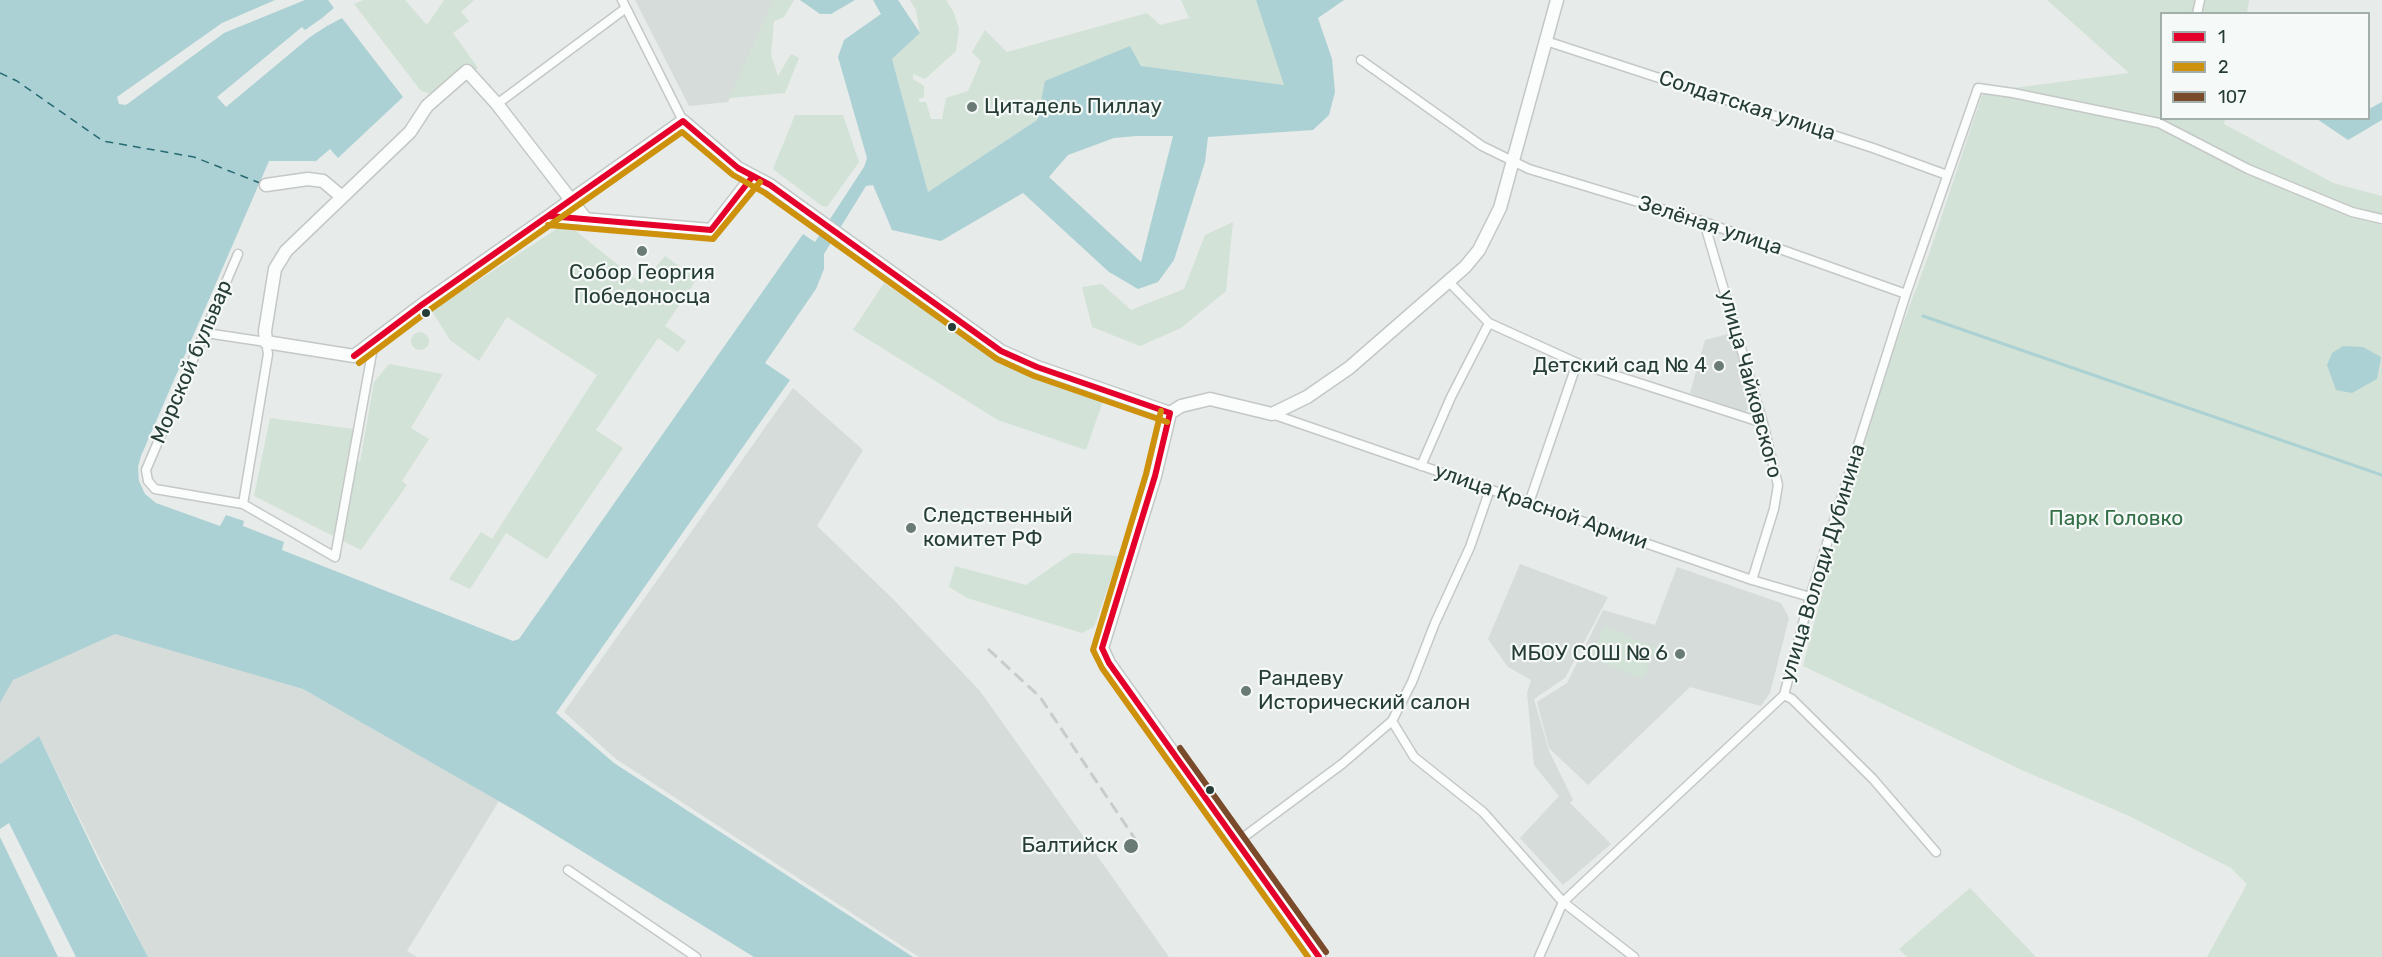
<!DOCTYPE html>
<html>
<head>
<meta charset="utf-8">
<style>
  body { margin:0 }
  #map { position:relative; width:2382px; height:957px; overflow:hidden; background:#e7ebe9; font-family:Rubik,sans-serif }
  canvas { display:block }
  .legend { position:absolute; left:2160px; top:12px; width:210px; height:108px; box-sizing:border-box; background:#f5f9f7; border:2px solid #a2aea9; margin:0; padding:8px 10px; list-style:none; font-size:18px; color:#263d35 }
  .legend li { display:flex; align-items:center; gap:12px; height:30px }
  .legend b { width:30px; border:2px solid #a2aea9 }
</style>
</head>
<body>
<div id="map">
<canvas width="2382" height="957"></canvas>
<ul class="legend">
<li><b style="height:8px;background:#e4002b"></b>1</li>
<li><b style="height:8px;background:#cd910b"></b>2</li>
<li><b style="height:8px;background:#7a4b2a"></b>107</li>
</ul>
</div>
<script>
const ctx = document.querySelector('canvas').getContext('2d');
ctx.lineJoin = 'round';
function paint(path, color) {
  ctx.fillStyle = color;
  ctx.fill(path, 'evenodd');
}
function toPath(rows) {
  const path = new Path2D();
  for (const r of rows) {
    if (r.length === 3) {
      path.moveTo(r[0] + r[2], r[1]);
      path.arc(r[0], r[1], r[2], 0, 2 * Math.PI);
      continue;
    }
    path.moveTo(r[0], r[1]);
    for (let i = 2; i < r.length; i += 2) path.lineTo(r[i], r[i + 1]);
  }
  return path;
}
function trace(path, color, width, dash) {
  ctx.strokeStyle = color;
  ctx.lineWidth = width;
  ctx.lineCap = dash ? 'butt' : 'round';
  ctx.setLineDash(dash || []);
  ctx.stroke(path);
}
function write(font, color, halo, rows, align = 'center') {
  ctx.font = font + ' Rubik,sans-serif';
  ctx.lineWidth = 4.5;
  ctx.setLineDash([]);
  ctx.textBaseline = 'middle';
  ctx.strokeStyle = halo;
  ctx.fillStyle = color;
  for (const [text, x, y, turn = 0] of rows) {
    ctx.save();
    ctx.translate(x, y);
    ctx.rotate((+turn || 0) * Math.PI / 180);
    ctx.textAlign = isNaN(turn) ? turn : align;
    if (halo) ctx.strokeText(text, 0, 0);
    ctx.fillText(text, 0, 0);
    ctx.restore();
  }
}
const built = toPath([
  [635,0,774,0,728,102,689,106],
  [1732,333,1750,404,1748,410,1744,412,1690,393,1705,340],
  [793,388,863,450,817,526,893,599,980,691,1169,957,919,957,616,759,564,712],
  [1520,564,1608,597,1565,678,1534,699,1549,751,1573,800,1570,803,1611,844,1563,885,1520,838,1559,796,1534,765,1527,693,1531,680,1508,667,1488,639],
  [1677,567,1781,603,1789,618,1770,693,1761,706,1690,687,1588,785,1549,748,1537,702,1567,683,1603,610,1655,625],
  [115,633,303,689,499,801,407,951,417,957,148,957,39,736,0,764,0,703,12,680]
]);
const green = toPath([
  [364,0,405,0,427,25,444,0,474,0,461,12,469,21,453,33,478,68,441,103,433,94,421,91,354,4],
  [774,0,794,0,784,17,774,21,771,55,778,76,791,54,799,58,785,93,729,98],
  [910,0,946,0,954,13,959,29,956,51,925,79,913,74,913,79,924,86,924,97,919,99,919,102,926,102,931,119,942,119,946,98,968,91,981,61,972,52,985,30,1007,52,1147,13,1160,25,1189,18,1181,0,1256,0,1285,85,1141,66,1130,46,1037,120,928,192,892,59,920,33,916,10],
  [2047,0,2249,0,2247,13,2162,14,2162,118,2225,119,2224,124,2333,183,2382,196,2382,957,2207,957,2247,884,2231,868,2127,815,2024,771,1803,666,1866,424,1930,251,1983,92,2129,73],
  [795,115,843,115,859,162,827,207,822,206,773,169],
  [1233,222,1226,291,1181,328,1140,346,1092,327,1082,287,1102,284,1131,310,1184,289,1205,235],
  [558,228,572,228,642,284,665,256,697,279,665,326,686,341,678,352,658,338,596,430,623,448,547,559,506,533,470,589,449,579,481,532,492,539,597,375,507,317,479,361,450,340,432,311],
  [884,283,1015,371,1103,401,1086,450,998,420,853,330],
  [420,341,9],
  [389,364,443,374,411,428,429,439,402,481,407,485,361,550,254,496,270,418,354,429,347,459,360,462,374,382],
  [1072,553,1119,556,1094,627,1082,633,967,598,949,587,955,566,1026,585],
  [1604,626,1656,648,1643,679,1591,658],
  [1970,888,2036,957,1907,957,1899,949]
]);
const water = toPath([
  [0,0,328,0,334,8,322,18,327,26,342,18,403,97,338,158,330,149,316,161,269,161,141,456,138,467,139,481,145,494,156,503,220,526,226,515,244,521,243,526,284,542,282,550,513,641,519,639,803,234,815,242,864,167,867,158,838,57,844,40,881,14,873,0,898,0,920,33,892,59,928,192,1037,120,1045,81,1130,46,1141,66,1284,85,1256,0,1344,0,1318,18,1332,59,1335,92,1329,115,1313,130,1208,137,1205,162,1174,260,1158,282,1138,289,1109,272,1023,193,941,241,892,230,873,185,866,186,824,254,824,269,816,289,765,363,790,380,556,713,614,763,913,957,754,957,523,815,303,689,115,634,13,680,0,703],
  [1136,136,1173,136,1141,262,1049,177,1068,155,1114,138],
  [800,0,855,0,831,14,820,14],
  [2382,102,2382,120,2348,140,2317,119,2368,118,2369,109],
  [2343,346,2363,347,2381,357,2377,379,2352,393,2336,390,2327,365,2332,353],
  [39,736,101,866,148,957,0,957,0,764]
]);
const pier = toPath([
  [275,0,305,0,224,33,126,105,119,104,117,97,222,23],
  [322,18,327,26,310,37,226,107,217,97,302,27,305,30],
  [9,823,76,957,58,957,0,837,0,829]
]);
const stream = toPath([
  [1923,316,2382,475]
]);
const ferry = toPath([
  [0,73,17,81,103,141,194,157,260,183]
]);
const street = toPath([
  [622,0,683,121],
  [2197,14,2200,0],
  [1546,41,1873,148,1947,175],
  [1361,60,1482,146,1529,169,1704,222,1906,294],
  [497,104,626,8],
  [1704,222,1763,423,1778,485,1774,509,1752,580],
  [238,254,146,470,148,481,155,489,243,504,335,557,374,342],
  [1449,282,1489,323,1577,363,1763,423],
  [206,333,266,342,268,354,243,504],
  [1272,414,1752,580,1810,597],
  [1421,466,1451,397,1489,323],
  [1529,503,1577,363],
  [1784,695,1792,699,1873,779,1936,852],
  [1392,721,1414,757,1483,812,1563,902,1634,957],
  [1237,842,1342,764,1392,721,1412,682,1435,623,1470,547,1490,489],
  [568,870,696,957],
  [1539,957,1563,902,1784,695,1810,597,1906,294,1978,88,2013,93,2159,123,2248,169,2352,212,2382,219]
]);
const secondary = toPath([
  [266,185,308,179,323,181,342,197],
  [549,216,711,230,753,176],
  [585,218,571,200,497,104,467,71,427,106,410,132,286,251,275,269,265,331,266,342,354,356,423,304,549,216,571,200,683,121,738,168,770,185,1001,351,1037,367,1170,413],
  [1170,413,1181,406,1210,399,1272,414,1307,397,1349,368,1465,267,1479,250,1500,208,1557,0],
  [1170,413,1155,476,1102,648,1109,663,1319,957]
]);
const rail = toPath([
  [988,649,1040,697,1137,842]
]);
const bus1 = toPath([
  [549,216,711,230,753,176],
  [354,356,423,304,683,121,738,168,770,185,1001,351,1037,367,1170,413],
  [1170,413,1155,476,1102,648,1109,663,1319,957]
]);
const bus2 = toPath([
  [548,225,713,239,760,182],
  [359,363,428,311,682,132,733,175,765,193,997,359,1034,376,1167,422],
  [1161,411,1146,474,1093,650,1102,668,1308,957]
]);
const bus3 = toPath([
  [1180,748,1326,952]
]);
const markers = [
  [972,107,6,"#6a7a74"],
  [642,251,6,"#6a7a74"],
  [426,313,5,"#263d35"],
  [952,327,5,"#263d35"],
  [1719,366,6,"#6a7a74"],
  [911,528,6,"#6a7a74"],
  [1680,654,6,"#6a7a74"],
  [1246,691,6,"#6a7a74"],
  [1210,790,5,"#263d35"],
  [1131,846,8,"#6a7a74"]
];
const streetNames = [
  ["Солдатская улица",1747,106,18],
  ["Зелёная улица",1710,226,18],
  ["Морской бульвар",192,362,-67],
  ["улица Чайковского",1750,384,75],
  ["улица Красной Армии",1541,507,19],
  ["улица Володи Дубинина",1823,563,-73]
];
const poiNames = [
  ["Цитадель Пиллау",984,107],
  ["Собор Георгия",642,273,"center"],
  ["Победоносца",642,297,"center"],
  ["Детский сад № 4",1707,366,"right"],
  ["Следственный",923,516],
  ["комитет РФ",923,540],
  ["МБОУ СОШ № 6",1668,654,"right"],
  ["Рандеву",1258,679],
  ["Исторический салон",1258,703],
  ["Балтийск",1118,846,"right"]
];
const parkNames = [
  ["Парк Головко",2116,519]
];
paint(built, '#d5dcd9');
paint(green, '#d2e2d6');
paint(water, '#acd1d4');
paint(pier, '#e7ebe9');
trace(stream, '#acd1d4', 3);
trace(ferry, '#266a73', 1.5, [8, 6]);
trace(street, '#c4c8c6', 11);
trace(secondary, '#c3c8c6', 15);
trace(street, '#fbfcfc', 8);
trace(secondary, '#fbfcfc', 12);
trace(rail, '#c8ccca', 3, [12, 6]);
trace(bus1, '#e4002b', 6);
trace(bus2, '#cd910b', 6);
trace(bus3, '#7a4b2a', 6);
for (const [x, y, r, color] of markers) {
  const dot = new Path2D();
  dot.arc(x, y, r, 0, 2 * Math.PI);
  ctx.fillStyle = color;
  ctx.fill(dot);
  trace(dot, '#f5f9f7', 2);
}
write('21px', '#263d35', '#f5f9f7', streetNames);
write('21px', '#263d35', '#f5f9f7', poiNames, 'left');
write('21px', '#346f48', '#f5f9f7', parkNames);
</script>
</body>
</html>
